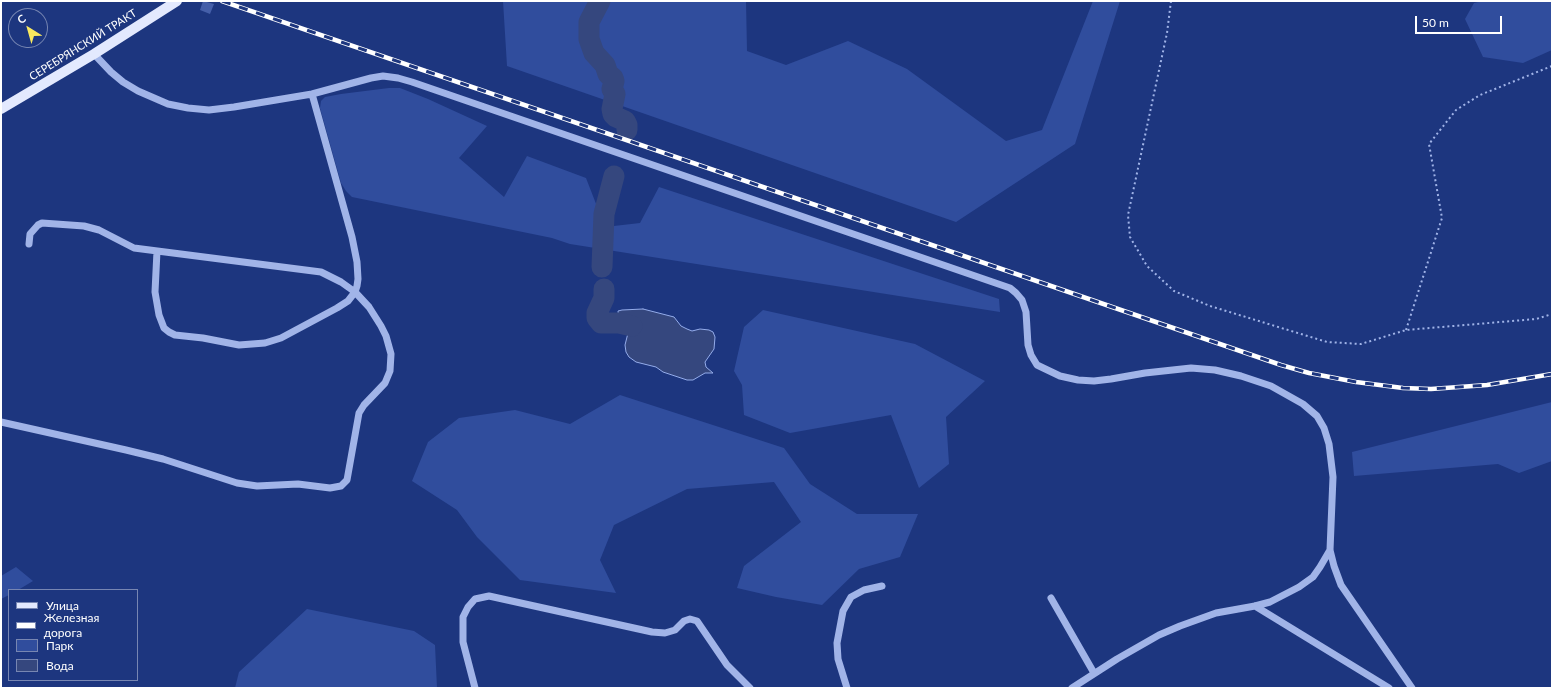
<!DOCTYPE html>
<html>
<head>
<meta charset="utf-8">
<style>
  body { margin:0 }
  #map { position:relative; width:1553px; height:689px; overflow:hidden; background:#1d367f; font-family:Lato,sans-serif }
  canvas { display:block }
  .frame { position:absolute; inset:0; border:2px solid #fff; pointer-events:none }
  .legend { position:absolute; left:8px; top:589px; width:130px; height:92px; box-sizing:border-box; background:#1d367f; border:1px solid #7786b2; margin:0; padding:5px 7px; list-style:none; font-size:12px; color:#fff }
  .legend li { display:flex; align-items:center; gap:8px; height:20px }
  .legend b { width:20px; border:1px solid #7786b2 }
  .north { position:absolute; left:8px; top:8px; width:40px; height:40px; box-sizing:border-box; background:#1d367f; border:1px solid #7786b2; border-radius:50%; rotate:323deg; font-size:11px; font-weight:700; line-height:16px; text-align:center; color:#fff }
  .north::after { content:''; display:block; margin:auto; width:14px; height:18px; background:#f8e85f; clip-path:polygon(50% 0,100% 100%,50% 72%,0 100%) }
  .scale { position:absolute; left:1415px; top:16px; width:87px; height:18px; box-sizing:border-box; border:2px solid #fff; border-top:0; padding-left:5px; font-size:12px; line-height:14px; white-space:nowrap; color:#fff; -webkit-text-stroke:3px #1d367f; paint-order:stroke }
</style>
</head>
<body>
<div id="map">
<canvas width="1553" height="689"></canvas>
<div class="frame"></div>
<ul class="legend">
<li><b style="height:5px;background:#e3e9fe"></b>Улица</li>
<li><b style="height:5px;background:#fff"></b>Железная дорога</li>
<li><b style="height:11px;background:#304d9d"></b>Парк</li>
<li><b style="height:11px;background:#35477e"></b>Вода</li>
</ul>
<div class="north">С</div>
<div class="scale">50 m</div>
</div>
<script>
const ctx = document.querySelector('canvas').getContext('2d');
ctx.lineJoin = 'round';
function paint(path, color) {
  ctx.fillStyle = color;
  ctx.fill(path, 'evenodd');
}
function toPath(rows) {
  const path = new Path2D();
  for (const r of rows) {
    path.moveTo(r[0], r[1]);
    for (let i = 2; i < r.length; i += 2) path.lineTo(r[i], r[i + 1]);
  }
  return path;
}
function trace(path, color, width, dash) {
  ctx.strokeStyle = color;
  ctx.lineWidth = width;
  ctx.lineCap = dash ? 'butt' : 'round';
  ctx.setLineDash(dash || []);
  ctx.stroke(path);
}
function write(font, color, halo, rows, align = 'center') {
  ctx.font = font + ' Lato,sans-serif';
  ctx.lineWidth = 3;
  ctx.setLineDash([]);
  ctx.textBaseline = 'middle';
  ctx.strokeStyle = halo;
  ctx.fillStyle = color;
  for (const [text, x, y, turn = 0] of rows) {
    ctx.save();
    ctx.translate(x, y);
    ctx.rotate((+turn || 0) * Math.PI / 180);
    ctx.textAlign = isNaN(turn) ? turn : align;
    if (halo) ctx.strokeText(text, 0, 0);
    ctx.fillText(text, 0, 0);
    ctx.restore();
  }
}
const green = toPath([
  [503,1,746,1,747,51,786,65,848,41,907,69,1006,141,1042,130,1093,1,1120,1,1075,144,956,222,507,66],
  [1483,1,1552,1,1552,50,1523,63,1483,57,1465,19,1474,3],
  [389,88,400,88,428,99,487,126,459,158,504,197,527,156,586,178,605,227,640,223,659,187,999,299,1000,312,570,244,552,238,352,197,346,191,341,183,320,108,321,101,325,97,341,94],
  [763,310,915,344,985,381,946,417,949,464,919,488,891,415,790,433,744,415,742,385,734,371,744,327],
  [620,395,784,448,810,484,857,514,918,514,900,557,859,569,822,605,776,597,737,588,744,566,801,522,774,482,687,489,614,525,600,560,616,593,520,580,477,537,457,510,412,481,428,442,459,418,515,410,570,424],
  [1552,402,1552,461,1519,473,1498,464,1354,476,1352,452],
  [16,567,33,581,18,590,9,590,9,595,1,599,1,576],
  [307,609,414,631,435,645,437,688,235,688,239,672]
]);
const water = toPath([
  [643,309,674,317,681,326,687,329,692,331,700,329,709,330,713,332,715,337,714,349,705,362,706,367,713,373,705,373,693,380,687,380,663,372,656,367,636,362,629,357,626,352,625,345,628,333,619,326,618,311,622,310,643,309]
]);
const river = toPath([
  [600,1,589,22,589,39,594,53,605,65,608,74,613,78,614,81,612,89,615,94,612,109,613,114,616,117,625,121,627,125,627,130],
  [602,267,604,214,614,176],
  [604,289,604,298,597,313,597,318,601,323,619,323,632,326]
]);
const building = toPath([
  [203,1,214,4,210,14,200,10]
]);
const path = toPath([
  [1171,1,1167,33,1128,215,1130,237,1147,266,1174,291,1210,306,1327,342,1361,344,1406,330,1536,319,1552,314],
  [1406,330,1442,218,1429,144,1456,110,1480,95,1552,66]
]);
const minor = toPath([
  [94,54,111,72,123,82,138,91,168,104,188,108,209,110,234,107,312,94,371,78,383,76,398,78,412,82,1010,288,1016,293,1022,300,1026,312,1028,345,1031,355,1037,365,1060,376,1078,380,1094,381,1111,379,1145,373,1191,368,1215,370,1241,376,1271,386,1303,404,1317,416,1324,428,1329,444,1333,477,1330,550,1334,566,1341,585,1412,688],
  [157,251,155,292,159,315,164,328,169,332,175,335,203,338,239,345,265,343,281,338,337,308,348,301,355,292,357,286,358,279,357,262,352,237,312,94],
  [1,422,126,450,163,459,237,483,257,486,298,484,330,488,341,486,347,480,359,413,364,405,385,383,390,371,391,354,386,336,381,326,369,307,355,292,341,282,321,272,134,248,99,230,84,226,42,223,38,225,30,234,29,244],
  [1051,598,1094,673],
  [1255,606,1389,688],
  [475,688,463,642,463,617,468,607,475,599,489,596,652,632,665,633,675,630,684,621,690,619,697,621,727,665,750,688],
  [847,688,838,659,837,643,843,611,851,597,864,590,882,586],
  [1072,688,1117,659,1159,635,1180,626,1216,613,1255,606,1270,602,1299,587,1313,577,1320,567,1330,550]
]);
const major = toPath([
  [1,109,94,54,177,1]
]);
const rail = toPath([
  [222,1,1281,365,1309,373,1356,382,1403,388,1431,389,1487,385,1552,374]
]);
const streetNames = [
  ["СЕРЕБРЯНСКИЙ ТРАКТ",83,45,-32]
];
paint(green, '#304d9d');
paint(water, '#35477e');
trace(water, '#94acea', 1);
trace(river, '#35477e', 21);
paint(building, '#455fa9');
trace(path, '#a1b4e8', 2, [2, 3]);
trace(minor, '#a1b4e8', 7);
trace(major, '#e3e9fe', 10);
trace(rail, '#fff', 4.5);
trace(rail, '#1d367f', 3, [9]);
write('11px', '#fff', '#1d367f', streetNames);
</script>
</body>
</html>
